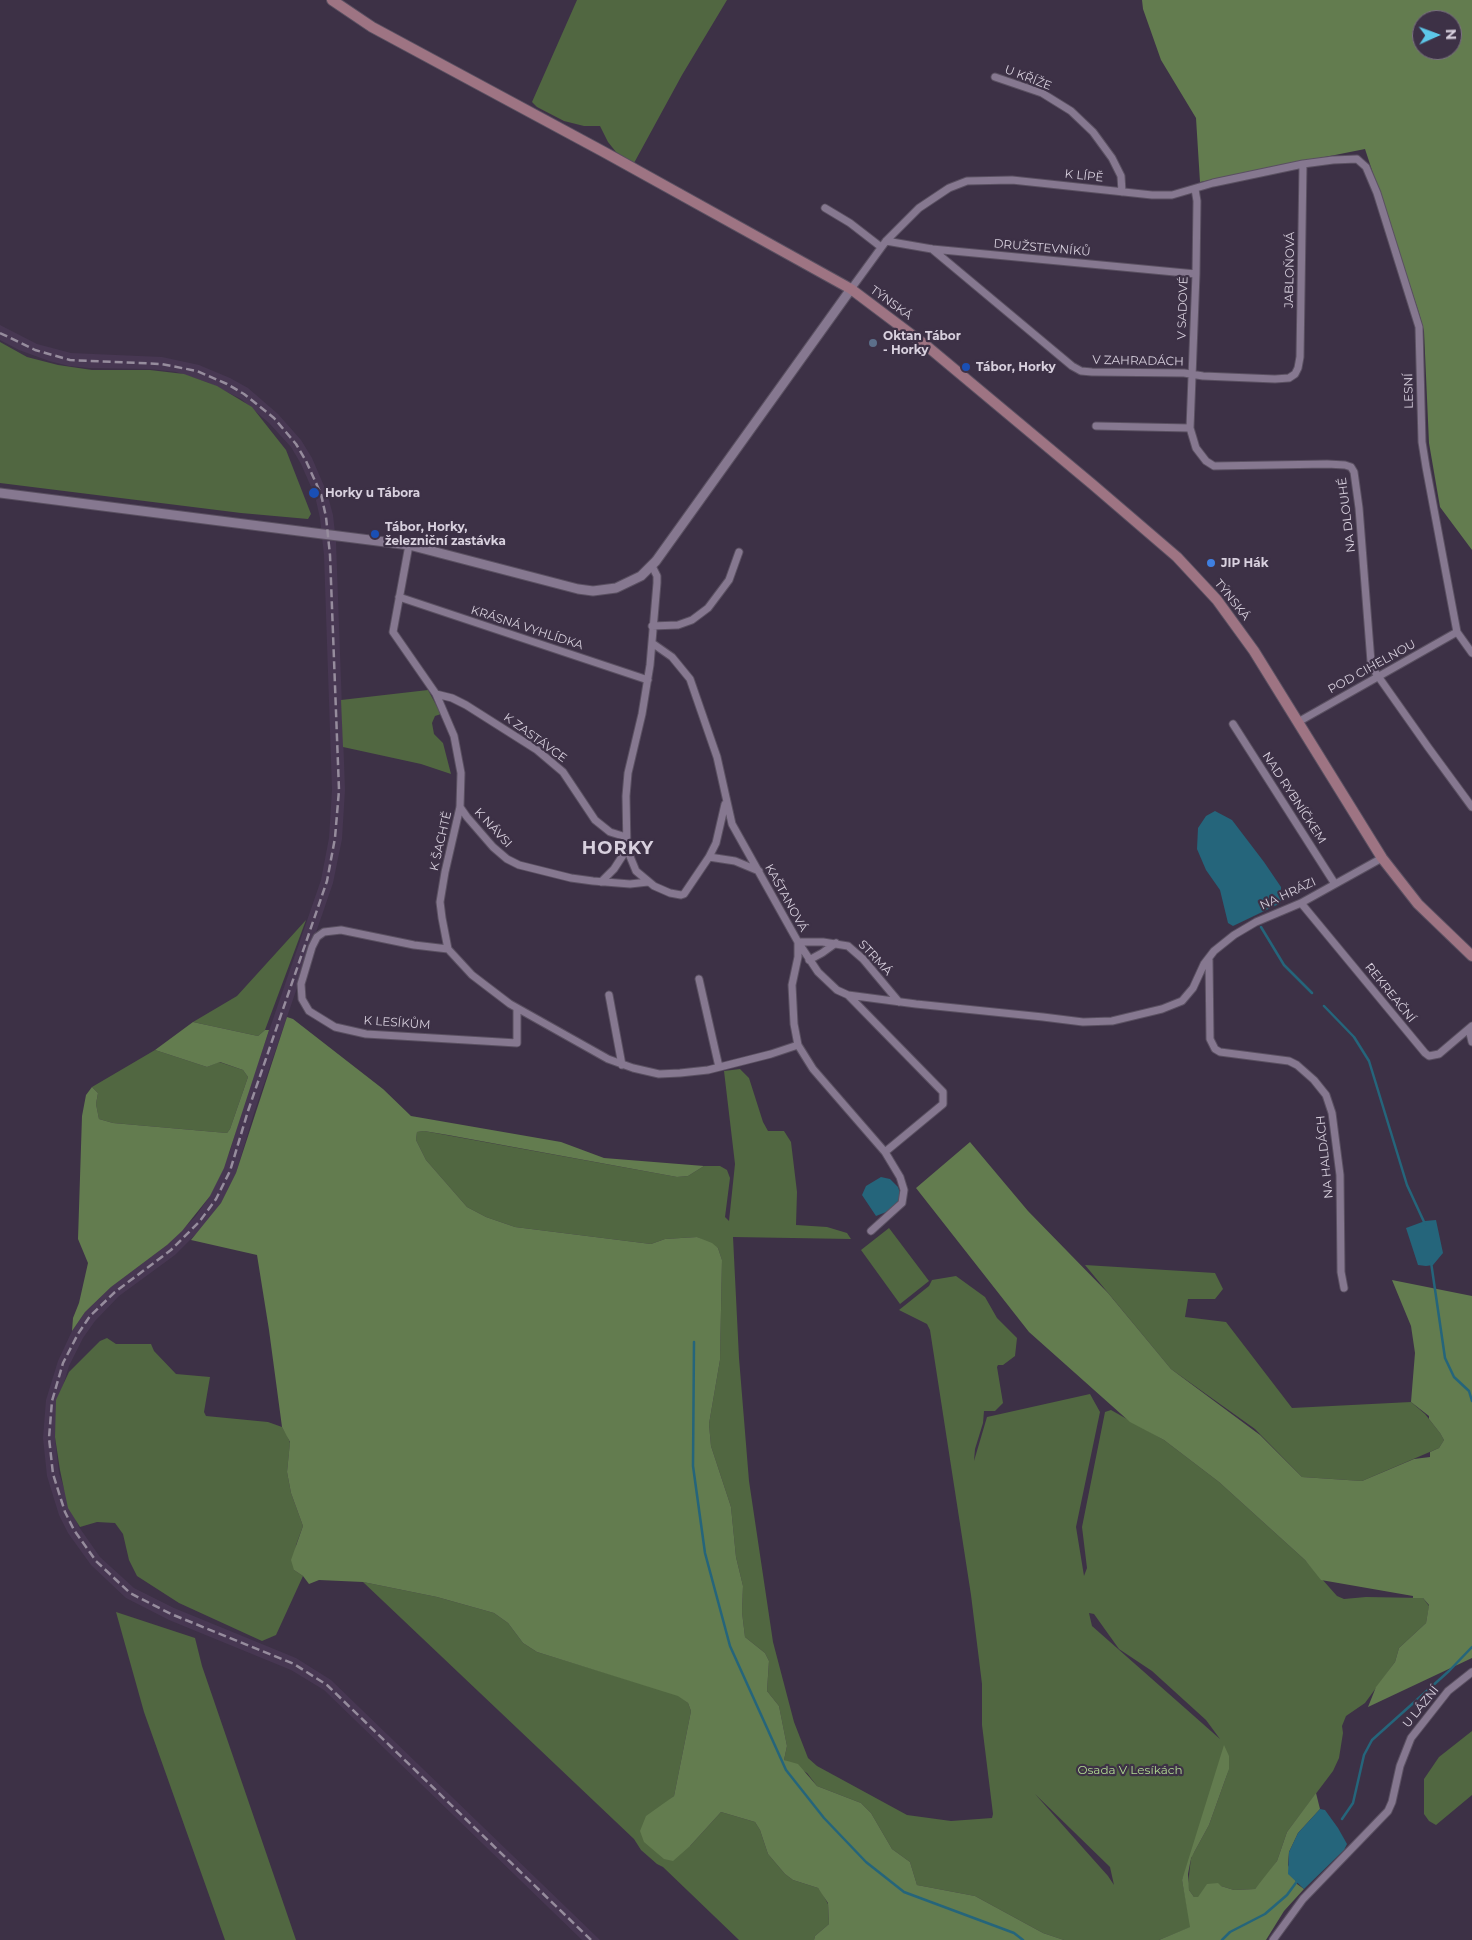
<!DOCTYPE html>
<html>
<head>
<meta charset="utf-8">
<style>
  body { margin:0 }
  #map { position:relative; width:1472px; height:1940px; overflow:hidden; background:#3d3146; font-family:Montserrat,sans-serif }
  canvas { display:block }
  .north { position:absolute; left:1412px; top:10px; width:50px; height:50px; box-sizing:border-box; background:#3d3146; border:1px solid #7b7183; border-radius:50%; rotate:88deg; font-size:14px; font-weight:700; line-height:20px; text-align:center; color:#d8d0de }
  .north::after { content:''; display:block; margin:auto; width:18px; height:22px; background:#5dc7e8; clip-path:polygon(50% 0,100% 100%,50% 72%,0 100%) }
</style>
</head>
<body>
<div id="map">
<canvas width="1472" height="1940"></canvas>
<div class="north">N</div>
</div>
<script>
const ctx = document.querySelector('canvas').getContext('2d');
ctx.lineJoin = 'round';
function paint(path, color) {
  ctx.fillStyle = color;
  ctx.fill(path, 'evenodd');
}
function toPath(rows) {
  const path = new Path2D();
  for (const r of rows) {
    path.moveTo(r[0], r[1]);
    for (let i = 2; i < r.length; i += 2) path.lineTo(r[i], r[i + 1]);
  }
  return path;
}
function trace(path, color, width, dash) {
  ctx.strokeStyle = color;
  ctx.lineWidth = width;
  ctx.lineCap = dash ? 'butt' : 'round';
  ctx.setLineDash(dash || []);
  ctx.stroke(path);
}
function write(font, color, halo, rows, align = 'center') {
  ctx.font = font + ' Montserrat,sans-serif';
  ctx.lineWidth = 4.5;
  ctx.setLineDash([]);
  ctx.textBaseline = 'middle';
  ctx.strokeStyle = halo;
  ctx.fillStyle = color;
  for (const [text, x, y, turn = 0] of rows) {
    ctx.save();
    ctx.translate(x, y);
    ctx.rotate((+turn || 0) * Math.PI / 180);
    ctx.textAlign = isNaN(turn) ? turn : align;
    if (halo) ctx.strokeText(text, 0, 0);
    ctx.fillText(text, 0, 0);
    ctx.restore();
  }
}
const built = toPath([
  [0,325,37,344,71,353,162,357,199,365,230,378,248,388,278,414,301,440,312,458,327,493,333,515,336,542,345,790,342,839,333,883,254,1113,236,1173,221,1203,205,1225,175,1255,119,1296,95,1321,83,1338,69,1366,58,1402,55,1438,59,1473,71,1509,79,1527,100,1557,134,1588,174,1608,296,1658,331,1680,600,1940,582,1940,324,1690,291,1670,169,1620,126,1598,91,1565,68,1533,59,1515,47,1476,43,1438,46,1400,58,1361,72,1331,85,1312,111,1287,167,1245,195,1217,210,1196,230,1151,242,1109,321,880,329,838,332,790,324,555,320,518,315,496,301,464,291,447,269,423,241,399,209,383,176,372,150,369,89,368,69,366,49,361,19,350,0,340]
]);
const green = toPath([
  [577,0,727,0,682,75,634,163,616,152,608,142,600,126,584,126,564,121,537,107,532,102],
  [0,342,27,357,58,365,92,370,150,370,184,374,217,386,252,407,286,450,311,514,308,519,241,513,0,483],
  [428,690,441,714,435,716,432,723,434,734,443,743,451,774,421,764,343,747,341,700],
  [306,920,265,1030,258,1036,193,1022,237,996],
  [155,1050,207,1067,219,1062,243,1070,248,1077,230,1129,227,1133,113,1123,99,1119,96,1104,98,1093,92,1087],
  [740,1069,749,1078,763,1122,768,1131,784,1131,791,1142,797,1192,796,1225,827,1227,847,1233,851,1239,733,1237,739,1358,749,1481,773,1642,794,1722,808,1758,817,1766,907,1815,951,1821,992,1818,993,1814,982,1725,982,1684,971,1595,930,1330,927,1324,899,1310,929,1286,932,1280,956,1276,985,1297,997,1318,1017,1338,1015,1356,1003,1365,998,1365,997,1367,1003,1403,995,1411,984,1411,983,1423,975,1449,974,1461,987,1417,1090,1394,1100,1412,1076,1527,1084,1576,1087,1568,1082,1527,1105,1412,1111,1410,1164,1440,1219,1482,1305,1560,1337,1596,1344,1599,1366,1597,1423,1598,1429,1606,1426,1623,1399,1648,1395,1662,1365,1703,1346,1716,1342,1726,1343,1733,1339,1758,1333,1771,1287,1832,1277,1861,1266,1877,1255,1889,1234,1890,1221,1886,1207,1885,1198,1898,1194,1897,1189,1890,1188,1884,1191,1858,1209,1825,1229,1769,1182,1880,1191,1927,1159,1940,1064,1940,1043,1933,975,1896,917,1885,910,1862,892,1849,871,1813,861,1803,817,1786,807,1773,784,1760,787,1746,779,1706,767,1691,769,1661,765,1653,745,1637,742,1612,743,1586,736,1557,731,1507,711,1446,709,1424,720,1360,722,1260,718,1248,697,1237,665,1239,651,1244,515,1227,486,1217,467,1207,426,1160,416,1140,417,1132,424,1131,677,1177,688,1176,704,1166,720,1166,727,1170,730,1178,725,1217,729,1221,735,1164,724,1071],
  [1089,1613,1094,1614,1119,1649,1152,1671,1206,1720,1220,1739,1092,1626],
  [1035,1794,1110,1867,1114,1885,1108,1876],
  [889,1228,929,1281,900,1304,861,1250],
  [1085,1265,1215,1273,1223,1289,1215,1299,1188,1299,1185,1317,1226,1322,1292,1408,1411,1402,1425,1414,1440,1433,1444,1440,1439,1448,1362,1481,1302,1477,1255,1429,1171,1369],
  [107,1338,116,1344,151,1344,154,1351,176,1374,210,1377,204,1412,206,1416,268,1422,282,1427,287,1435,290,1443,287,1472,291,1493,303,1526,296,1545,294,1570,303,1576,276,1635,262,1641,179,1603,137,1576,129,1560,123,1534,115,1523,97,1522,80,1527,68,1508,60,1470,55,1437,56,1400,69,1372,100,1341],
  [363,1582,437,1597,494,1613,508,1623,523,1643,537,1652,678,1695,688,1703,691,1711,674,1796,663,1805,690,1846,721,1812,755,1822,760,1830,768,1854,785,1874,793,1880,818,1888,822,1893,828,1904,829,1924,815,1936,814,1940,739,1940,663,1867,657,1864,641,1850,634,1839],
  [116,1612,195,1638,202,1666,296,1940,225,1940,144,1712],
  [1472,1731,1472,1795,1436,1825,1429,1821,1424,1814,1424,1779,1439,1757]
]);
const forest = toPath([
  [1142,0,1472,0,1472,550,1440,507,1429,443,1424,331,1419,313,1365,149,1200,182,1196,118,1161,60,1143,9],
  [1422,20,1452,20,1452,50,1422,50],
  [287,1017,293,1019,383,1089,411,1116,561,1142,604,1158,704,1166,688,1176,677,1177,448,1135,424,1131,417,1132,416,1140,426,1160,467,1207,486,1217,515,1227,651,1244,665,1239,697,1237,712,1243,718,1248,722,1260,720,1360,709,1424,711,1446,731,1507,736,1557,743,1586,742,1612,745,1637,765,1653,769,1661,767,1691,779,1706,787,1746,784,1760,798,1764,817,1786,861,1803,871,1813,892,1849,910,1862,917,1885,975,1896,1043,1933,1064,1940,814,1940,815,1936,829,1924,828,1903,818,1888,793,1880,785,1874,768,1854,760,1830,755,1822,721,1812,690,1846,673,1861,664,1859,644,1842,640,1831,646,1816,674,1796,691,1711,688,1703,678,1696,537,1652,523,1643,508,1623,494,1613,437,1597,363,1582,319,1580,309,1584,303,1576,294,1570,291,1560,303,1526,291,1493,287,1472,290,1442,282,1427,269,1330,257,1255,191,1240,221,1203,236,1173],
  [193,1022,258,1036,265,1030,269,1030,224,1168,210,1196,182,1231,167,1245,111,1287,85,1312,72,1331,73,1318,79,1303,88,1263,78,1239,82,1116,86,1095,92,1087,98,1093,96,1104,99,1119,113,1123,227,1133,230,1129,248,1077,243,1070,220,1062,207,1067,155,1050],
  [970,1142,1028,1211,1108,1293,1171,1369,1260,1435,1302,1477,1362,1481,1414,1459,1430,1457,1430,1452,1439,1448,1444,1440,1440,1433,1429,1419,1429,1416,1411,1402,1415,1353,1411,1326,1392,1280,1472,1296,1472,1658,1368,1707,1376,1687,1395,1662,1399,1648,1426,1623,1429,1605,1423,1598,1413,1598,1413,1596,1321,1580,1305,1560,1219,1482,1164,1440,1130,1422,1029,1332,916,1188],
  [1224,1745,1229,1756,1229,1769,1209,1825,1191,1858,1188,1874,1189,1890,1194,1897,1198,1897,1207,1884,1218,1883,1221,1886,1234,1890,1255,1889,1277,1861,1287,1832,1316,1793,1320,1809,1298,1833,1289,1852,1288,1865,1297,1884,1304,1889,1284,1911,1266,1940,1159,1940,1190,1927,1182,1880]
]);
const water = toPath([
  [1215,811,1232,820,1264,862,1281,887,1281,903,1233,926,1228,923,1220,890,1206,870,1197,849,1198,828,1206,816],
  [881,1177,890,1179,898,1187,901,1196,900,1203,894,1209,876,1216,862,1195,866,1186],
  [1436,1220,1443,1253,1433,1265,1426,1266,1418,1265,1406,1228,1425,1221],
  [1320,1809,1325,1810,1338,1828,1347,1844,1344,1850,1304,1889,1288,1874,1289,1852,1298,1833]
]);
const stream = toPath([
  [1261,927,1284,965,1312,993],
  [1324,1006,1354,1037,1369,1061,1407,1185,1425,1224],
  [1431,1262,1445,1358,1454,1377,1469,1391,1472,1401],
  [694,1342,693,1466,705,1553,730,1646,786,1770,824,1818,866,1862,904,1892,1014,1933,1023,1940],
  [1342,1819,1353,1803,1364,1755,1372,1740,1449,1671,1472,1647],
  [1222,1940,1230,1932,1265,1914,1287,1895,1298,1880]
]);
const minor = toPath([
  [995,77,1042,93,1071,111,1093,132,1112,158,1121,176,1122,192],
  [825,208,850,223,881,247],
  [886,241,932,249,1196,274],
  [932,249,1072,366,1081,371,1092,372,1184,373,1203,376,1275,379,1289,378,1295,374,1298,368,1300,357,1303,164],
  [851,289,886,241,919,208,949,188,967,181,1012,180,1152,195,1172,195,1213,183,1303,164,1333,160,1357,159,1366,167,1377,193,1419,327,1422,442,1426,467,1457,632,1472,653],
  [1096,426,1190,428,1196,448,1206,461,1214,466,1327,464,1345,465,1351,467,1354,472,1359,508,1371,662,1373,669,1428,747,1472,807],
  [1190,428,1196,274,1197,201,1195,189],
  [409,545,393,632,436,694,454,736,461,773,460,807,445,872,440,902,442,918,448,949,472,975,510,1004,608,1059,633,1068,659,1074,680,1073,708,1070,771,1054,798,1045],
  [652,566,657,576,657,583,650,665,642,714,628,773,626,796,627,849,636,871,654,886,670,893,681,895,684,894,709,857,716,843,725,804],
  [399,597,648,680],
  [652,626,678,625,692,620,708,608,729,580,739,552],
  [652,643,672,657,690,679,717,757,732,824,798,942,798,957,792,985,794,1024,798,1045,813,1069,885,1152,900,1177,904,1190,902,1203,871,1231],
  [436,694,452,698,466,705,537,750,563,772,595,820,610,832,626,837],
  [1298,722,1457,632],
  [1233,724,1335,884],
  [460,807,467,817,493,847,507,859,519,865,571,878,593,881,630,884,648,882],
  [709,857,735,861,759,871],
  [601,882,614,869,627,849],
  [1301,903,1425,1053,1429,1056,1439,1054,1472,1026],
  [798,942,823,942,848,946,863,959,899,1002],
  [800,945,818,972,837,990,848,995,916,1004,1043,1017,1083,1022,1112,1021,1162,1009,1182,1001,1193,988,1204,964,1214,951,1234,935,1256,922,1301,903,1382,858],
  [448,949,414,945,341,930,324,932,317,937,312,947,301,984,302,999,309,1011,335,1027,366,1034,517,1043,517,1008],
  [809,960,822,953,836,943],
  [1209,960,1210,1039,1215,1049,1220,1052,1289,1061,1297,1065,1314,1080,1326,1095,1332,1113,1340,1175,1341,1272,1344,1288],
  [699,979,719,1067],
  [609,995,622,1065],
  [848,995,943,1092,943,1104,885,1152],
  [1469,1029,1472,1042],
  [1273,1940,1303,1899,1388,1811,1392,1802,1400,1766,1411,1738,1448,1691,1472,1672]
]);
const tertiary = toPath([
  [0,493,409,545,578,589,593,591,616,588,641,576,656,561,851,289]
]);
const secondary = toPath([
  [332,0,372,27,604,152,851,289,928,347,1092,484,1177,557,1217,600,1254,651,1382,858,1418,904,1472,956]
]);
const rail = toPath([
  [0,333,35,350,70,360,161,364,197,371,227,384,244,394,274,418,296,444,306,461,321,494,326,517,330,555,339,790,335,838,327,881,248,1111,230,1171,216,1199,200,1221,171,1250,115,1292,90,1316,78,1334,63,1363,52,1401,49,1438,53,1474,65,1512,74,1530,96,1561,130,1593,171,1614,294,1664,327,1685,591,1940]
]);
const markers = [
  [873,343,5,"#5c6f8a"],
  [966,367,5,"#1a4fb4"],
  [314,493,6,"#1a4fb4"],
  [375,534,5,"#1a4fb4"],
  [1211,563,5,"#3f7fe0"]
];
const streetNames = [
  ["U KŘÍŽE",1028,78,21],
  ["K LÍPĚ",1084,176,6],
  ["DRUŽSTEVNÍKŮ",1042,248,5],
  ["JABLOŇOVÁ",1290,270,-89],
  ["TÝNSKÁ",891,303,36],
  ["V SADOVÉ",1183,308,-88],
  ["V ZAHRADÁCH",1138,361,1],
  ["LESNÍ",1409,391,-91],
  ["NA DLOUHÉ",1347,515,-97],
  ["TÝNSKÁ",1232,600,51],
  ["KRÁSNÁ VYHLÍDKA",527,628,18],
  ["POD CIHELNOU",1372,667,-29],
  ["K ZASTÁVCE",535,738,36],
  ["NAD RYBNÍČKEM",1294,798,57],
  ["K NÁVSI",493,828,47],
  ["K ŠACHTĚ",441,841,-77],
  ["NA HRÁZI",1288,894,-25],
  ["KAŠTANOVÁ",786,898,61],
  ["STRMÁ",875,958,47],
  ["REKREAČNÍ",1390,993,51],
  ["K LESÍKŮM",397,1023,4],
  ["NA HALDÁCH",1325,1157,-96],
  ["U LÁZNÍ",1421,1707,-51]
];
const poiNames = [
  ["Oktan Tábor",883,336],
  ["- Horky",883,350],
  ["Tábor, Horky",976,367],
  ["Horky u Tábora",325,493],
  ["Tábor, Horky,",385,527],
  ["železniční zastávka",385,541],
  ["JIP Hák",1221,563]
];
const parkNames = [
  ["Osada V Lesíkách",1130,1770]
];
const districtNames = [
  ["HORKY",618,849]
];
paint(built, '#473752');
paint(green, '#516741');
paint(forest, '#637c4f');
paint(water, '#25657b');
trace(stream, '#25657b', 2.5);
trace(minor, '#5a5061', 9);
trace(tertiary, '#5a5061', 11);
trace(secondary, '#5a5061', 12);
trace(minor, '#867890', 7);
trace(tertiary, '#867890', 9);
trace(secondary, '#9e7483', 10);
trace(rail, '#968c9d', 2.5, [8, 4]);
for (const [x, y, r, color] of markers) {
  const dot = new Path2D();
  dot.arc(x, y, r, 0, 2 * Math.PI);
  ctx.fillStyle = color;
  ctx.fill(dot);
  trace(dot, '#3d3146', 2);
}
write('12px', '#d8d0de', '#3d3146', streetNames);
write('bold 12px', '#d8d0de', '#3d3146', poiNames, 'left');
write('12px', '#b1d992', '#3d3146', parkNames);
ctx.letterSpacing = '1px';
write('bold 18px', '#d8d0de', '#3d3146', districtNames);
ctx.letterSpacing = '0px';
</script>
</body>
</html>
